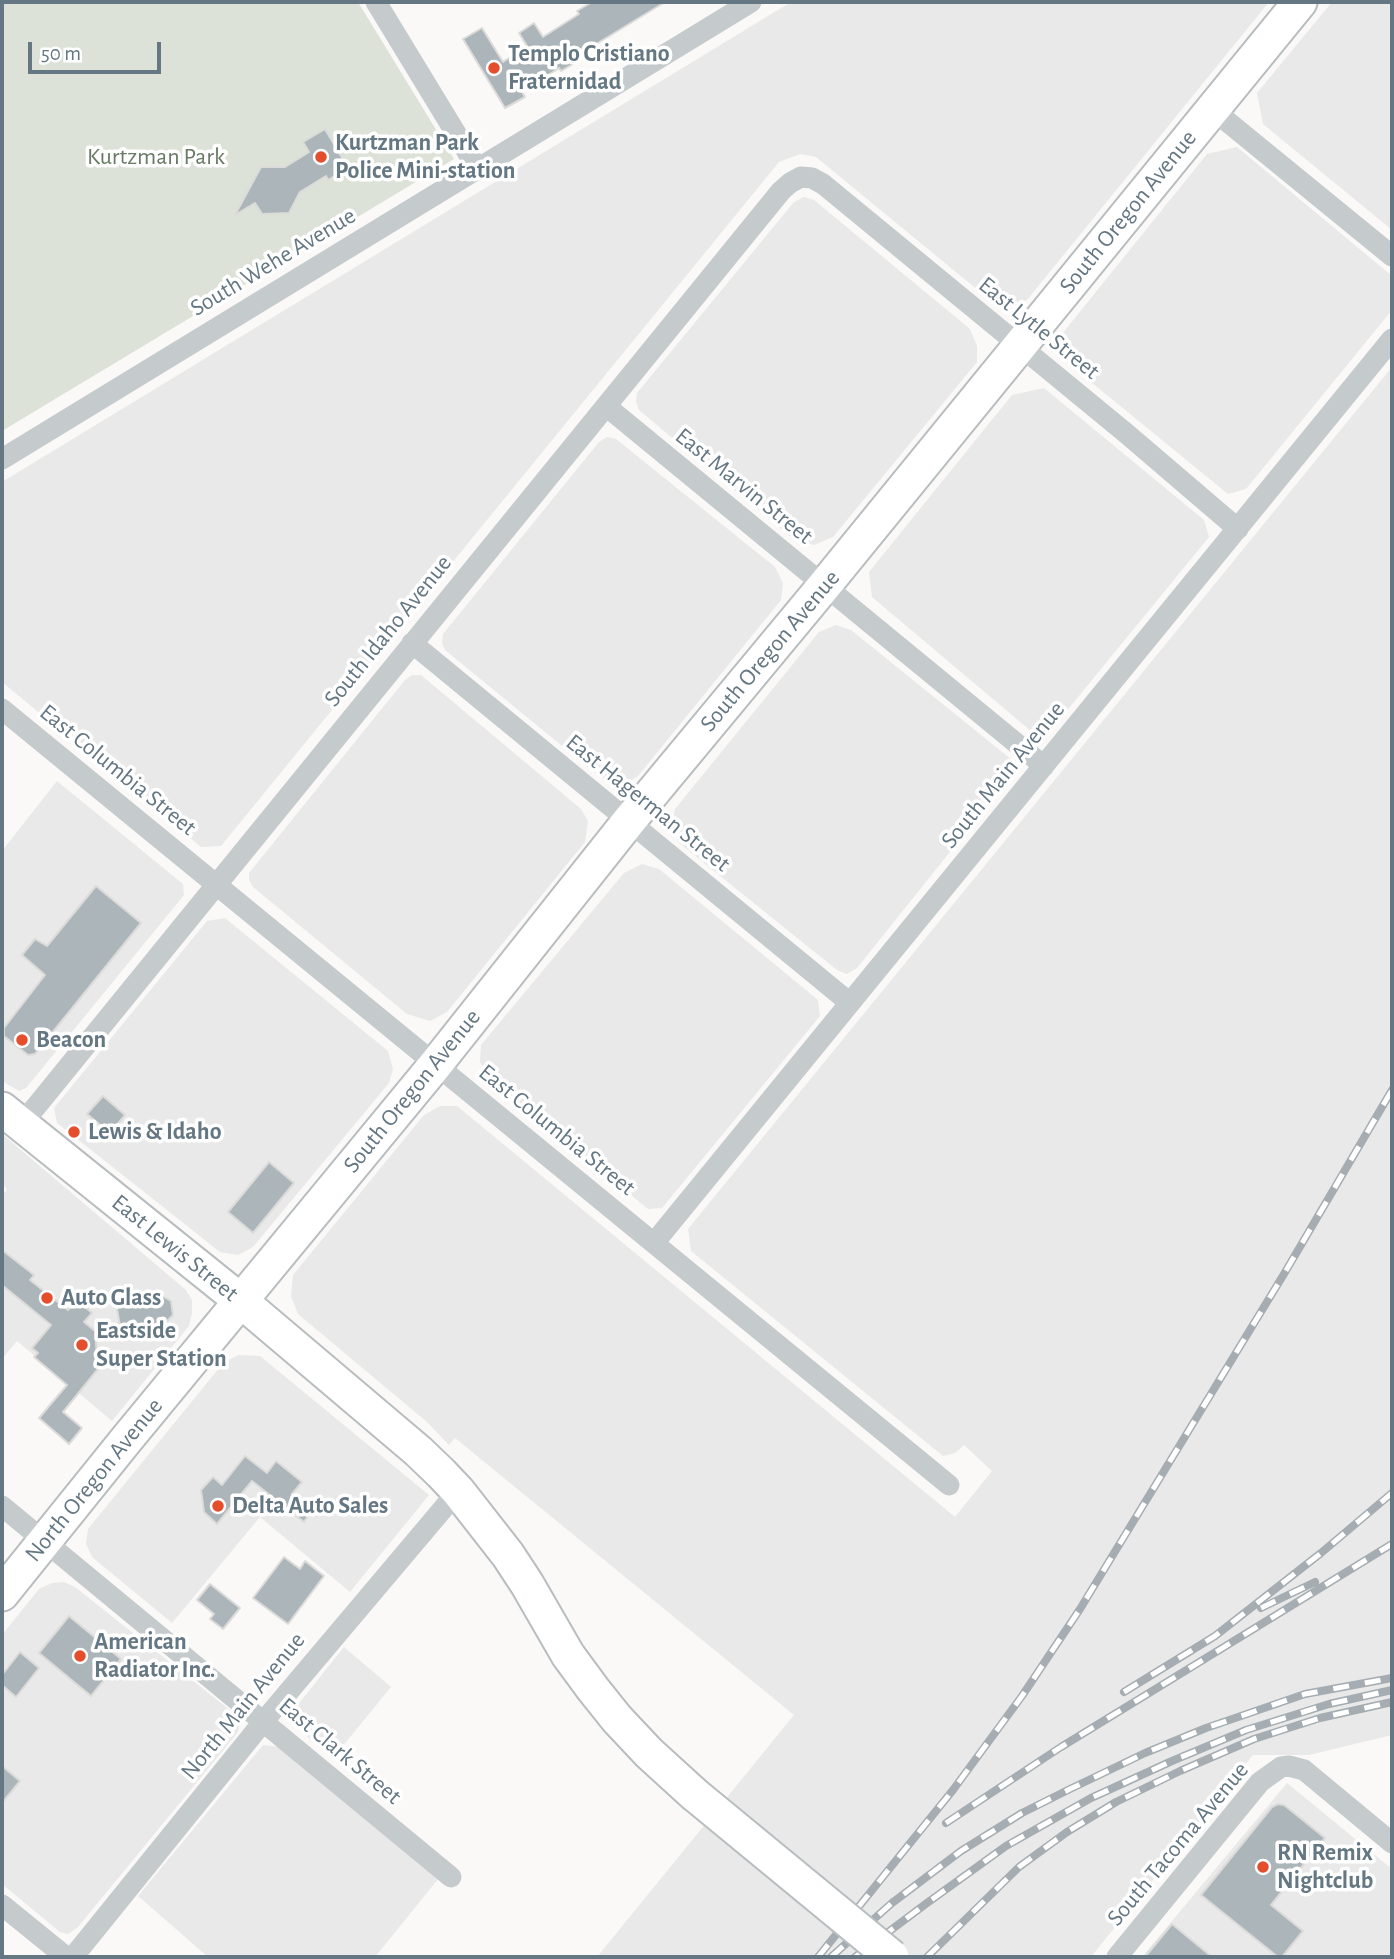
<!DOCTYPE html>
<html>
<head>
<meta charset="utf-8">
<style>
  body { margin:0 }
  #map { position:relative; width:1394px; height:1959px; overflow:hidden; background:#faf9f7; font-family:"Alegreya Sans",sans-serif }
  canvas { display:block }
  .frame { position:absolute; inset:0; border:4px solid #647783; pointer-events:none }
  .scale { position:absolute; left:28px; top:42px; width:133px; height:32px; box-sizing:border-box; border:4px solid #647783; border-top:0; padding-left:9px; font-size:21px; line-height:24px; white-space:nowrap; color:#647783; -webkit-text-stroke:5px #fff; paint-order:stroke }
</style>
</head>
<body>
<div id="map">
<canvas width="1394" height="1959"></canvas>
<div class="frame"></div>
<div class="scale">50 m</div>
</div>
<script>
const ctx = document.querySelector('canvas').getContext('2d');
ctx.lineJoin = 'round';
function paint(path, color) {
  ctx.fillStyle = color;
  ctx.fill(path, 'evenodd');
}
function toPath(rows) {
  const path = new Path2D();
  for (const r of rows) {
    path.moveTo(r[0], r[1]);
    for (let i = 2; i < r.length; i += 2) path.lineTo(r[i], r[i + 1]);
  }
  return path;
}
function trace(path, color, width, dash) {
  ctx.strokeStyle = color;
  ctx.lineWidth = width;
  ctx.lineCap = dash ? 'butt' : 'round';
  ctx.setLineDash(dash || []);
  ctx.stroke(path);
}
function write(font, color, halo, rows, align = 'center') {
  ctx.font = font + ' "Alegreya Sans",sans-serif';
  ctx.lineWidth = 7;
  ctx.setLineDash([]);
  ctx.textBaseline = 'middle';
  ctx.strokeStyle = halo;
  ctx.fillStyle = color;
  for (const [text, x, y, turn = 0] of rows) {
    ctx.save();
    ctx.translate(x, y);
    ctx.rotate((+turn || 0) * Math.PI / 180);
    ctx.textAlign = isNaN(turn) ? turn : align;
    if (halo) ctx.strokeText(text, 0, 0);
    ctx.fillText(text, 0, 0);
    ctx.restore();
  }
}
const built = toPath([
  [791,2,1269,2,1027,300,1012,305,996,305,816,157,800,154,779,162,221,846,201,847,2,682,2,482],
  [1332,2,1392,2,1392,230,1263,124,1257,93],
  [1237,147,1392,276,1392,310,1246,489,1228,494,1064,360,1062,334,1207,154],
  [804,197,814,200,970,329,977,346,977,362,833,537,814,545,794,540,639,410,636,402,637,393,794,202],
  [1392,367,1392,1735,1309,1755,1253,1755,1091,1957,597,1957,794,1715,455,1438,449,1445,427,1422,298,1314,291,1296,293,1275,424,1115,440,1106,457,1106,955,1517,992,1471,964,1445,955,1453,943,1456,691,1251,688,1229],
  [1044,388,1204,520,1209,537,1051,730,1032,732,872,597,869,572,1012,395],
  [607,437,616,439,775,567,783,583,781,600,638,776,629,782,613,782,600,777,445,650,442,643,443,634,599,442],
  [836,625,851,630,1012,760,1014,772,857,968,847,974,837,970,678,842,672,825,675,809,819,632],
  [412,675,421,675,581,809,588,821,585,842,447,1012,430,1021,407,1014,253,887,249,880,249,873,405,680],
  [57,781,183,884,184,895,26,1088,19,1091,2,1081,2,851],
  [642,864,659,869,818,1000,820,1016,662,1208,648,1209,489,1078,480,1062,481,1045,624,873],
  [225,918,388,1051,393,1069,389,1083,253,1247,238,1255,220,1252,57,1123,54,1108,207,921],
  [2,1134,186,1290,192,1300,192,1313,189,1326,112,1421,17,1341,2,1359,2,1195,7,1190,2,1182],
  [239,1355,260,1356,429,1495,350,1592,260,1517,172,1623,92,1557,86,1544,88,1529,224,1362],
  [64,1582,75,1587,236,1715,241,1721,238,1732,78,1927,68,1934,60,1932,2,1884,2,1635,39,1589,52,1583],
  [344,1647,391,1687,333,1758,303,1733,295,1723,296,1707],
  [263,1745,280,1747,439,1878,375,1957,208,1957,138,1896],
  [1287,1783,1392,1869,1392,1957,1142,1957]
]);
const green = toPath([
  [2,2,358,2,454,159,2,431]
]);
const building = toPath([
  [592,2,665,2,575,57,578,61,561,71,559,68,522,92,525,97,505,108,463,39,482,28,503,62,527,46,519,33,534,23,543,37,579,14,577,11,592,2],
  [325,129,348,168,328,180,326,176,300,192,289,213,262,214,255,203,235,215,261,167,285,167,309,152,303,142,325,129],
  [96,886,141,923,35,1054,28,1055,4,1036,4,1028,45,975,22,955,35,939,47,946,96,886],
  [103,1096,125,1115,110,1133,87,1114,103,1096],
  [269,1162,294,1183,253,1233,228,1212,269,1162],
  [2,1250,34,1275,30,1280,68,1310,77,1300,92,1313,84,1322,95,1331,98,1369,63,1412,82,1428,69,1444,39,1418,67,1385,34,1357,38,1353,32,1348,51,1325,2,1285,2,1250],
  [155,1292,171,1301,173,1315,162,1326,121,1332,115,1297,155,1292],
  [245,1456,267,1473,276,1461,302,1482,292,1494,312,1510,304,1522,252,1481,217,1524,204,1512,201,1490,213,1477,222,1485,245,1456],
  [284,1557,300,1569,305,1561,324,1576,288,1624,253,1598,284,1557],
  [210,1584,240,1608,223,1629,210,1619,214,1614,197,1600,210,1584],
  [69,1616,121,1659,91,1696,39,1653,69,1616],
  [20,1652,39,1668,16,1697,2,1685,2,1675,20,1652],
  [2,1766,20,1781,2,1803,2,1766],
  [1278,1804,1284,1805,1325,1838,1271,1905,1303,1931,1282,1957,1278,1957,1201,1895,1272,1807,1278,1804],
  [1172,1924,1212,1957,1145,1957,1172,1924]
]);
const minor = toPath([
  [376,2,477,168],
  [1212,109,1392,256],
  [606,406,1044,766],
  [2,459,751,2],
  [412,643,850,1003],
  [2,709,949,1485],
  [21,1125,781,191,790,183,801,177,812,178,823,184,1127,434,1238,529],
  [654,1243,1392,339],
  [2,1506,451,1877],
  [2,1905,66,1957],
  [73,1957,263,1722,458,1491],
  [1117,1957,1260,1782,1281,1767,1289,1766,1304,1770,1392,1843]
]);
const primary = toPath([
  [2,1109,241,1301,418,1451,441,1473,458,1491,508,1555,527,1584,568,1655,593,1689,617,1719,649,1753,694,1794],
  [2,1594,126,1440,436,1064,629,821,824,586,1300,2]
]);
const rail = toPath([
  [1261,1608,1315,1582],
  [1124,1692,1215,1636,1321,1553,1392,1493],
  [946,1823,1061,1747,1392,1544],
  [818,1957,953,1790,1022,1696,1080,1609,1284,1274,1392,1090],
  [831,1957,892,1903,961,1851,1022,1813,1070,1789,1145,1753,1206,1728,1305,1694,1392,1678],
  [855,1957,927,1903,1006,1846,1091,1798,1172,1761,1246,1730,1329,1704,1392,1690],
  [927,1957,1019,1867,1067,1832,1116,1802,1180,1771,1254,1739,1320,1718,1392,1702]
]);
const primaryBridge = toPath([
  [694,1794,892,1957]
]);
const markers = [
  [494,68,7,"#e54e2c"],
  [321,157,7,"#e54e2c"],
  [22,1040,7,"#e54e2c"],
  [74,1132,7,"#e54e2c"],
  [47,1298,7,"#e54e2c"],
  [82,1345,7,"#e54e2c"],
  [218,1506,7,"#e54e2c"],
  [80,1656,7,"#e54e2c"],
  [1263,1867,7,"#e54e2c"]
];
const poiNames = [
  ["Templo Cristiano",508,54],
  ["Fraternidad",508,82],
  ["Kurtzman Park",335,143],
  ["Police Mini-station",335,171],
  ["Beacon",36,1040],
  ["Lewis & Idaho",88,1132],
  ["Auto Glass",61,1298],
  ["Eastside",96,1331],
  ["Super Station",96,1359],
  ["Delta Auto Sales",232,1506],
  ["American",94,1642],
  ["Radiator Inc.",94,1670],
  ["RN Remix",1277,1853],
  ["Nightclub",1277,1881]
];
const parkNames = [
  ["Kurtzman Park",156,157]
];
const streetNames = [
  ["South Oregon Avenue",1128,212,-51],
  ["South Wehe Avenue",273,262,-31],
  ["East Lytle Street",1039,328,39],
  ["East Marvin Street",744,486,39],
  ["South Idaho Avenue",388,631,-51],
  ["South Oregon Avenue",770,651,-50],
  ["East Columbia Street",118,770,39],
  ["South Main Avenue",1003,775,-51],
  ["East Hagerman Street",648,803,39],
  ["South Oregon Avenue",412,1091,-51],
  ["East Columbia Street",557,1130,39],
  ["East Lewis Street",175,1248,39],
  ["North Oregon Avenue",94,1480,-51],
  ["North Main Avenue",243,1706,-51],
  ["East Clark Street",340,1751,40],
  ["South Tacoma Avenue",1178,1844,-50]
];
paint(built, '#e8e9e8');
paint(green, '#dce2d8');
paint(building, '#acb5ba');
trace(building, '#dbdbd9', 2);
trace(primary, '#b8bdc0', 37);
trace(minor, '#c5cacd', 21);
trace(primary, '#fff', 33);
trace(rail, '#a5adb2', 8);
trace(rail, '#fff', 5, [16]);
trace(primaryBridge, '#b8bdc0', 37, []);
trace(primaryBridge, '#fff', 33);
for (const [x, y, r, color] of markers) {
  const dot = new Path2D();
  dot.arc(x, y, r, 0, 2 * Math.PI);
  ctx.fillStyle = color;
  ctx.fill(dot);
  trace(dot, '#fff', 2.5);
}
write('bold 24px', '#647783', '#fff', poiNames, 'left');
write('24px', '#687a63', '#fff', parkNames);
write('24px', '#647783', '#fff', streetNames);
</script>
</body>
</html>
